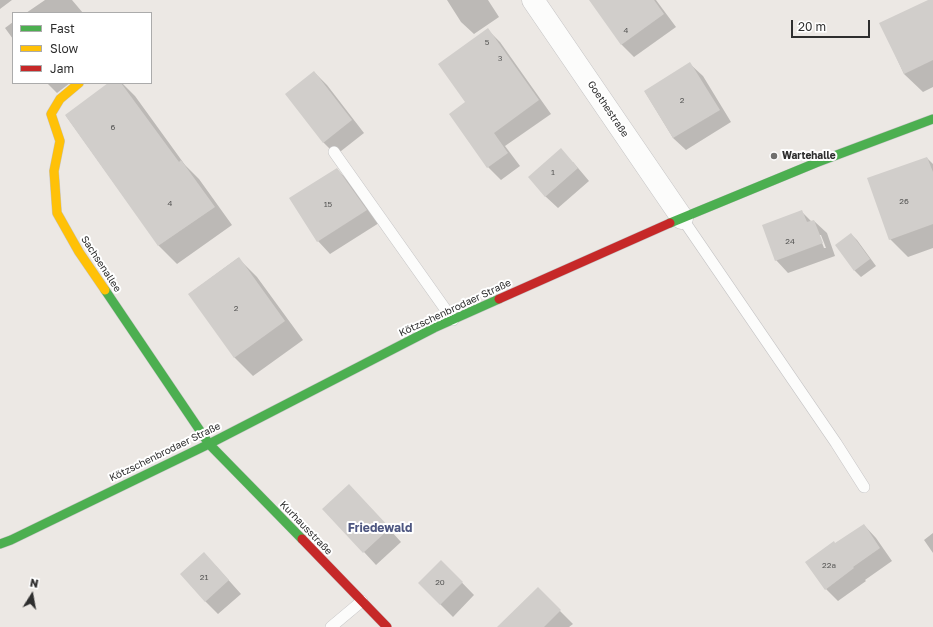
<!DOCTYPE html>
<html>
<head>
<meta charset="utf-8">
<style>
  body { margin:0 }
  #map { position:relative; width:933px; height:627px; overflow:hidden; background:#ece8e4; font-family:"Golos Text",sans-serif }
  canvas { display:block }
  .legend { position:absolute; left:12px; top:12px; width:140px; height:72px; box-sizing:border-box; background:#fff; border:1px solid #ababab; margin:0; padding:5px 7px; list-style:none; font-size:12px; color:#2e2e2e }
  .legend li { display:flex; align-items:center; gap:8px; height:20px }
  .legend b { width:20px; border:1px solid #ababab }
  .north { position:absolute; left:12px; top:575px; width:40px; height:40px; -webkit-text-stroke:3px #fff; paint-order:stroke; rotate:11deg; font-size:11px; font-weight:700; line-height:16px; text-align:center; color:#2e2e2e }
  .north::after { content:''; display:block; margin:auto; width:14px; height:18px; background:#2e2e2e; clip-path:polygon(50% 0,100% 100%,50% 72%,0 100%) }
  .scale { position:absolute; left:791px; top:20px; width:79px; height:18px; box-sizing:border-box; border:2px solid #2e2e2e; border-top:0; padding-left:5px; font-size:12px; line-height:14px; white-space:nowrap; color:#2e2e2e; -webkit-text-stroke:3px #fff; paint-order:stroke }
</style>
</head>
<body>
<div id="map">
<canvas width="933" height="627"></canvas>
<ul class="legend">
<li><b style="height:5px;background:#4caf50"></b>Fast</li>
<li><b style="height:5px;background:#ffc107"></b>Slow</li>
<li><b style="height:5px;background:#c62828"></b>Jam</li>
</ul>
<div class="north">N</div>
<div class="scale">20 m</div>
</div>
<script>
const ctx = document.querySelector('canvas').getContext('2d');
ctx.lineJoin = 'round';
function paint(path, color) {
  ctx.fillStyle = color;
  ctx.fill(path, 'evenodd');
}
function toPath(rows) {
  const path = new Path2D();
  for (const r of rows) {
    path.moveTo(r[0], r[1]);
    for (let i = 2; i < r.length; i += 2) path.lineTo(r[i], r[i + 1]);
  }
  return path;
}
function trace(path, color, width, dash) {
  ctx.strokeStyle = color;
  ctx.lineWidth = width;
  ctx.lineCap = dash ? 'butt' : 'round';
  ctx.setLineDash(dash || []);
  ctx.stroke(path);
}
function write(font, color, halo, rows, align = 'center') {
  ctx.font = font + ' "Golos Text",sans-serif';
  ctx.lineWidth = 4;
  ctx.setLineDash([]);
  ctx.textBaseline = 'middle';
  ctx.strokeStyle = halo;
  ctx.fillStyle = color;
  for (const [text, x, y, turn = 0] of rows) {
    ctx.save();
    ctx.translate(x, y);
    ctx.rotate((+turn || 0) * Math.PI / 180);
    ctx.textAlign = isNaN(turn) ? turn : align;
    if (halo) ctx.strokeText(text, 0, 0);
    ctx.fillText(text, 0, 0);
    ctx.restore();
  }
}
const shadow = toPath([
  [0,0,12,0,0,9],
  [45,0,72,0,83,13,26,13],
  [447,0,488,0,499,17,474,34,461,22],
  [595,0,656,0,676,27,634,57,622,45,592,2],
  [930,0,933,0,933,87,923,92,904,74,881,24],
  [13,22,13,39,5,28],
  [488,30,500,42,551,114,505,146,520,166,501,180,488,167,467,102],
  [690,64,703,76,731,122,686,150,673,138,645,92],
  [314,72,327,85,364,133,336,155,323,142],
  [47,83,70,83,57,93],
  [110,83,122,83,135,96,185,165,199,179,232,225,177,264,159,246,66,116],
  [927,158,933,164,933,248,908,257,890,239],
  [573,162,589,181,558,208,545,196],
  [337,169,349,182,379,223,330,254,318,241],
  [802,212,812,222,814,221,827,233,835,256,788,273,776,260],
  [819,235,821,235,826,248,824,248],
  [851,234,857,240,876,266,861,277,855,271,837,245],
  [238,258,257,277,303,340,253,376,235,358,189,294],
  [361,498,401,542,376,565,364,552],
  [864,525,876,538,892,561,865,580,866,581,838,601,826,589,836,544],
  [933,533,933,553,924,540],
  [441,561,474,595,453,617,419,583],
  [216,566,241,594,218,614,205,601],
  [538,589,573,624,569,627,517,627]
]);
const building = toPath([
  [589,0,654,0,664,14,621,45],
  [928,0,933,0,933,60,904,74,879,23],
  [488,28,539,100,494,133,508,153,487,168,449,114,465,102,438,64],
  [690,62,720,110,673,138,644,91],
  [314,71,352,120,323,143,285,94],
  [108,83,121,83,179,162,181,160,215,207,158,246,65,115],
  [561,148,578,168,545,197,528,177],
  [927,157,933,172,933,224,889,240,867,178],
  [337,168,367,210,317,242,289,198],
  [802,210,807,222,814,220,823,243,775,261,762,225],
  [851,233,870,259,854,271,835,245],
  [239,257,285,321,234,358,188,294],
  [349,484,390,528,363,553,322,509],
  [864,524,880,548,853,567,854,568,825,590,805,562,834,541,835,543],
  [204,552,229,580,205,602,180,574],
  [441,560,463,582,440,605,418,583],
  [538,587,561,610,544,627,497,627]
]);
const lane = toPath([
  [334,152,453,320],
  [682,218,836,443,864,487],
  [331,627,362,601]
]);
const street = toPath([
  [533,0,682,218]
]);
const fast = toPath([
  [670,223,818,162,933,119],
  [105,290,209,444,302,539],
  [0,544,11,540,209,444,434,328,499,299]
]);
const slow = toPath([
  [79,83,60,99,51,114,60,141,54,171,57,213,79,252,105,290]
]);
const jam = toPath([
  [499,299,670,223],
  [302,539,387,627]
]);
const markers = [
  [774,156,4,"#706f6e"]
];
const numberNames = [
  ["4",626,30],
  ["5",487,42],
  ["3",500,58],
  ["2",682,100],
  ["6",113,127],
  ["1",553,172],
  ["26",904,201],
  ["4",170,203],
  ["15",328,204],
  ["24",790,241],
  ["2",236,308],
  ["22a",829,565],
  ["21",204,577],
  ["20",440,582]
];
const streetNames = [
  ["Goethestraße",608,109,56],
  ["Sachsenallee",101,264,57],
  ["Kötzschenbrodaer Straße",455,308,-25],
  ["Kötzschenbrodaer Straße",165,452,-26],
  ["Kurhausstraße",306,528,46]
];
const poiNames = [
  ["Wartehalle",782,156]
];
const quarterNames = [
  ["Friedewald",380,528]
];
paint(shadow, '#0003');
paint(building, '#d1cecb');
trace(lane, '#c5c4c5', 12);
trace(street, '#c5c4c5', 23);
trace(fast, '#c5c4c5', 10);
trace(slow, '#c5c4c5', 10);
trace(jam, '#c5c4c5', 10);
trace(lane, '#fcfcfb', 11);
trace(street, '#fcfcfb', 22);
trace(fast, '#4caf50', 9);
trace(slow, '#ffc107', 9);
trace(jam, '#c62828', 9);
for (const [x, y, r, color] of markers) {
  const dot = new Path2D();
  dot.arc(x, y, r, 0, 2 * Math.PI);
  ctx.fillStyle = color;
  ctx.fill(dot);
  trace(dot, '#fff', 1.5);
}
write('8px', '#585857', null, numberNames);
write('10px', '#2e2e2e', '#fff', streetNames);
write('bold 10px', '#2e2e2e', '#fff', poiNames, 'left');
write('bold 12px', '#4d5680', '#fff', quarterNames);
</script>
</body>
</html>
